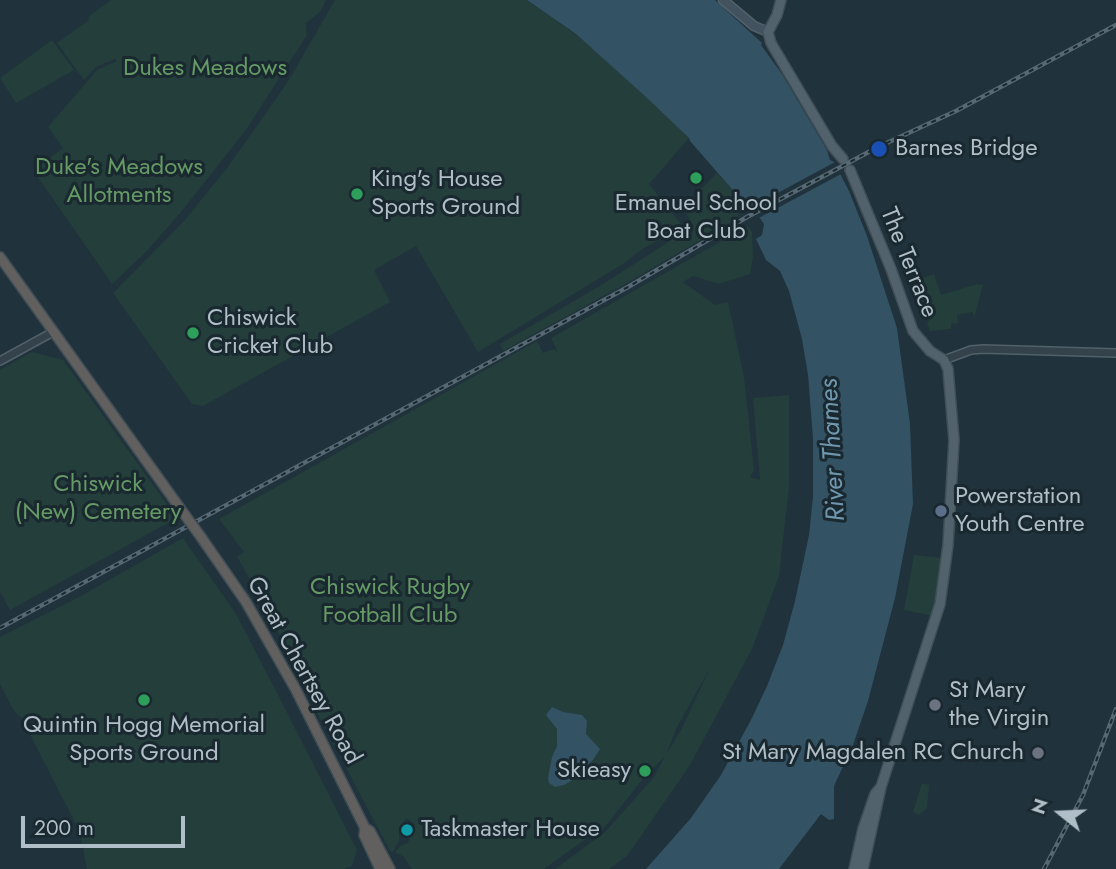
<!DOCTYPE html>
<html>
<head>
<meta charset="utf-8">
<style>
  body { margin:0 }
  #map { position:relative; width:1116px; height:869px; overflow:hidden; background:#20323b; font-family:Jost,sans-serif }
  canvas { display:block }
  .north { position:absolute; left:1025px; top:778px; width:70px; height:70px; -webkit-text-stroke:5px #1a2830; paint-order:stroke; rotate:288deg; font-size:19px; font-weight:700; line-height:28px; text-align:center; color:#afbec7 }
  .north::after { content:''; display:block; margin:auto; width:24px; height:32px; background:#afbec7; clip-path:polygon(50% 0,100% 100%,50% 72%,0 100%) }
  .scale { position:absolute; left:21px; top:816px; width:164px; height:32px; box-sizing:border-box; border:4px solid #afbec7; border-top:0; padding-left:9px; font-size:21px; line-height:24px; white-space:nowrap; color:#afbec7; -webkit-text-stroke:5px #1a2830; paint-order:stroke }
</style>
</head>
<body>
<div id="map">
<canvas width="1116" height="869"></canvas>
<div class="north">N</div>
<div class="scale">200 m</div>
</div>
<script>
const ctx = document.querySelector('canvas').getContext('2d');
ctx.lineJoin = 'round';
function paint(path, color) {
  ctx.fillStyle = color;
  ctx.fill(path, 'evenodd');
}
function toPath(rows) {
  const path = new Path2D();
  for (const r of rows) {
    path.moveTo(r[0], r[1]);
    for (let i = 2; i < r.length; i += 2) path.lineTo(r[i], r[i + 1]);
  }
  return path;
}
function trace(path, color, width, dash) {
  ctx.strokeStyle = color;
  ctx.lineWidth = width;
  ctx.lineCap = dash ? 'butt' : 'round';
  ctx.setLineDash(dash || []);
  ctx.stroke(path);
}
function write(font, color, halo, rows, align = 'center') {
  ctx.font = font + ' Jost,sans-serif';
  ctx.lineWidth = 6;
  ctx.setLineDash([]);
  ctx.textBaseline = 'middle';
  ctx.strokeStyle = halo;
  ctx.fillStyle = color;
  for (const [text, x, y, turn = 0] of rows) {
    ctx.save();
    ctx.translate(x, y);
    ctx.rotate((+turn || 0) * Math.PI / 180);
    ctx.textAlign = isNaN(turn) ? turn : align;
    if (halo) ctx.strokeText(text, 0, 0);
    ctx.fillText(text, 0, 0);
    ctx.restore();
  }
}
const green = toPath([
  [111,0,326,0,320,12,306,23,307,35,246,130,181,212,146,252,112,284,33,170,63,148,48,127,97,70,117,61,115,59,96,67,84,80,57,43,89,20,88,17],
  [335,0,527,0,575,34,614,66,689,138,649,184,681,224,678,230,644,248,623,264,478,352,416,246,374,270,390,302,203,406,192,404,113,293,184,221,227,168,287,83],
  [52,40,74,70,16,103,0,78],
  [717,173,744,203,750,203,750,205,738,213,738,218,627,283,503,351,500,344,603,284,693,226,683,207],
  [748,226,752,232,753,257,750,274,719,284,693,276,683,282,715,305,728,302,744,377,754,470,750,477,760,480,753,398,789,395,789,487,779,576,752,649,690,765,628,855,609,869,555,869,605,832,654,777,665,756,642,780,600,833,597,831,544,869,412,869,404,857,395,852,400,846,408,843,415,824,406,818,399,832,399,841,393,852,390,851,313,705,267,609,237,557,244,552,219,519,537,341,543,353,554,349,558,353,551,338],
  [710,668,681,730,667,753,676,729],
  [921,274,923,278,934,274,941,295,977,284,983,285,974,318,973,312,957,315,958,323,951,324,951,329,930,331,927,323,931,318,928,315,930,314,929,307,921,309,916,287,918,286,917,283,911,284,909,279],
  [32,352,63,360,177,518,10,610,0,592,0,370],
  [183,538,236,614,274,687,357,850,352,866,344,869,87,869,80,832,21,717,14,711,0,684,0,637,79,597],
  [914,555,943,558,933,616,904,610],
  [922,783,929,785,927,808,919,815,913,812]
]);
const water = toPath([
  [527,0,715,0,762,43,761,45,782,74,827,150,830,160,834,162,849,191,867,236,897,328,910,424,913,504,895,598,868,701,853,745,834,786,834,819,829,820,821,814,779,869,646,869,691,818,721,775,752,718,767,686,783,645,795,601,809,535,813,497,813,438,808,375,802,339,789,291,780,271,766,260,756,239,762,235,764,224,749,203,744,203,690,141,689,138,646,97,576,34],
  [552,707,563,712,582,715,587,721,586,734,600,749,593,760,574,779,564,785,555,787,549,783,548,778,552,757,557,746,557,729,546,715]
]);
const pier = toPath([
  [837,161,843,173,755,220,748,209]
]);
const tertiary = toPath([
  [944,360,971,350,983,349,1116,353],
  [0,361,53,332]
]);
const secondary = toPath([
  [723,0,754,26,768,32]
]);
const primary = toPath([
  [781,0,777,15,768,32,771,43,832,146,843,159],
  [850,170,891,269,913,331,930,351,944,360,948,369,954,440,948,545,940,604,881,787,863,869],
  [854,869,863,829,875,794,880,788]
]);
const trunk = toPath([
  [0,257,185,515],
  [201,537,246,602,296,690,365,828,370,831,390,869],
  [365,828,364,835,380,869]
]);
const rail = toPath([
  [0,628,628,287,747,217,878,147,956,111,1116,25],
  [1044,869,1083,795,1116,709]
]);
const trunkBridge = toPath([
  [185,515,201,537]
]);
const markers = [
  [879,149,9,"#1a4fb4"],
  [696,178,7,"#2e9e5b"],
  [357,194,7,"#2e9e5b"],
  [193,333,7,"#2e9e5b"],
  [941,511,7,"#5c6f8a"],
  [144,700,7,"#2e9e5b"],
  [935,705,7,"#6b7280"],
  [1038,753,7,"#6b7280"],
  [645,771,7,"#2e9e5b"],
  [407,830,7,"#0f9aa8"]
];
const parkNames = [
  ["Dukes Meadows",205,69],
  ["Duke's Meadows",119,168],
  ["Allotments",119,196],
  ["Chiswick",98,485],
  ["(New) Cemetery",98,513],
  ["Chiswick Rugby",390,588],
  ["Football Club",390,616]
];
const poiNames = [
  ["Barnes Bridge",895,149],
  ["King's House",371,180],
  ["Sports Ground",371,208],
  ["Emanuel School",696,204,"center"],
  ["Boat Club",696,232,"center"],
  ["Chiswick",207,319],
  ["Cricket Club",207,347],
  ["Powerstation",955,497],
  ["Youth Centre",955,525],
  ["St Mary",949,691],
  ["the Virgin",949,719],
  ["Quintin Hogg Memorial",144,726,"center"],
  ["Sports Ground",144,754,"center"],
  ["St Mary Magdalen RC Church",1024,753,"right"],
  ["Skieasy",631,771,"right"],
  ["Taskmaster House",421,830]
];
const streetNames = [
  ["The Terrace",908,263,68],
  ["Great Chertsey Road",303,671,61]
];
const waterNames = [
  ["River Thames",834,450,-93]
];
paint(green, '#233e3b');
paint(water, '#335264');
paint(pier, '#20323b');
trace(tertiary, '#526169', 10);
trace(secondary, '#526169', 11);
trace(primary, '#404f57', 12);
trace(trunk, '#3f4e56', 12);
trace(tertiary, '#34434b', 7);
trace(secondary, '#42535f', 8);
trace(primary, '#52626c', 9);
trace(trunk, '#62605e', 9);
trace(rail, '#566873', 4.5);
trace(rail, '#1a2830', 2, [5]);
trace(trunkBridge, '#3f4e56', 12, []);
trace(trunkBridge, '#62605e', 9);
for (const [x, y, r, color] of markers) {
  const dot = new Path2D();
  dot.arc(x, y, r, 0, 2 * Math.PI);
  ctx.fillStyle = color;
  ctx.fill(dot);
  trace(dot, '#1a2830', 2.5);
}
write('24px', '#659a65', '#1a2830', parkNames);
write('24px', '#afbec7', '#1a2830', poiNames, 'left');
write('24px', '#afbec7', '#1a2830', streetNames);
write('italic 26px', '#6e96ad', '#1a2830', waterNames);
</script>
</body>
</html>
